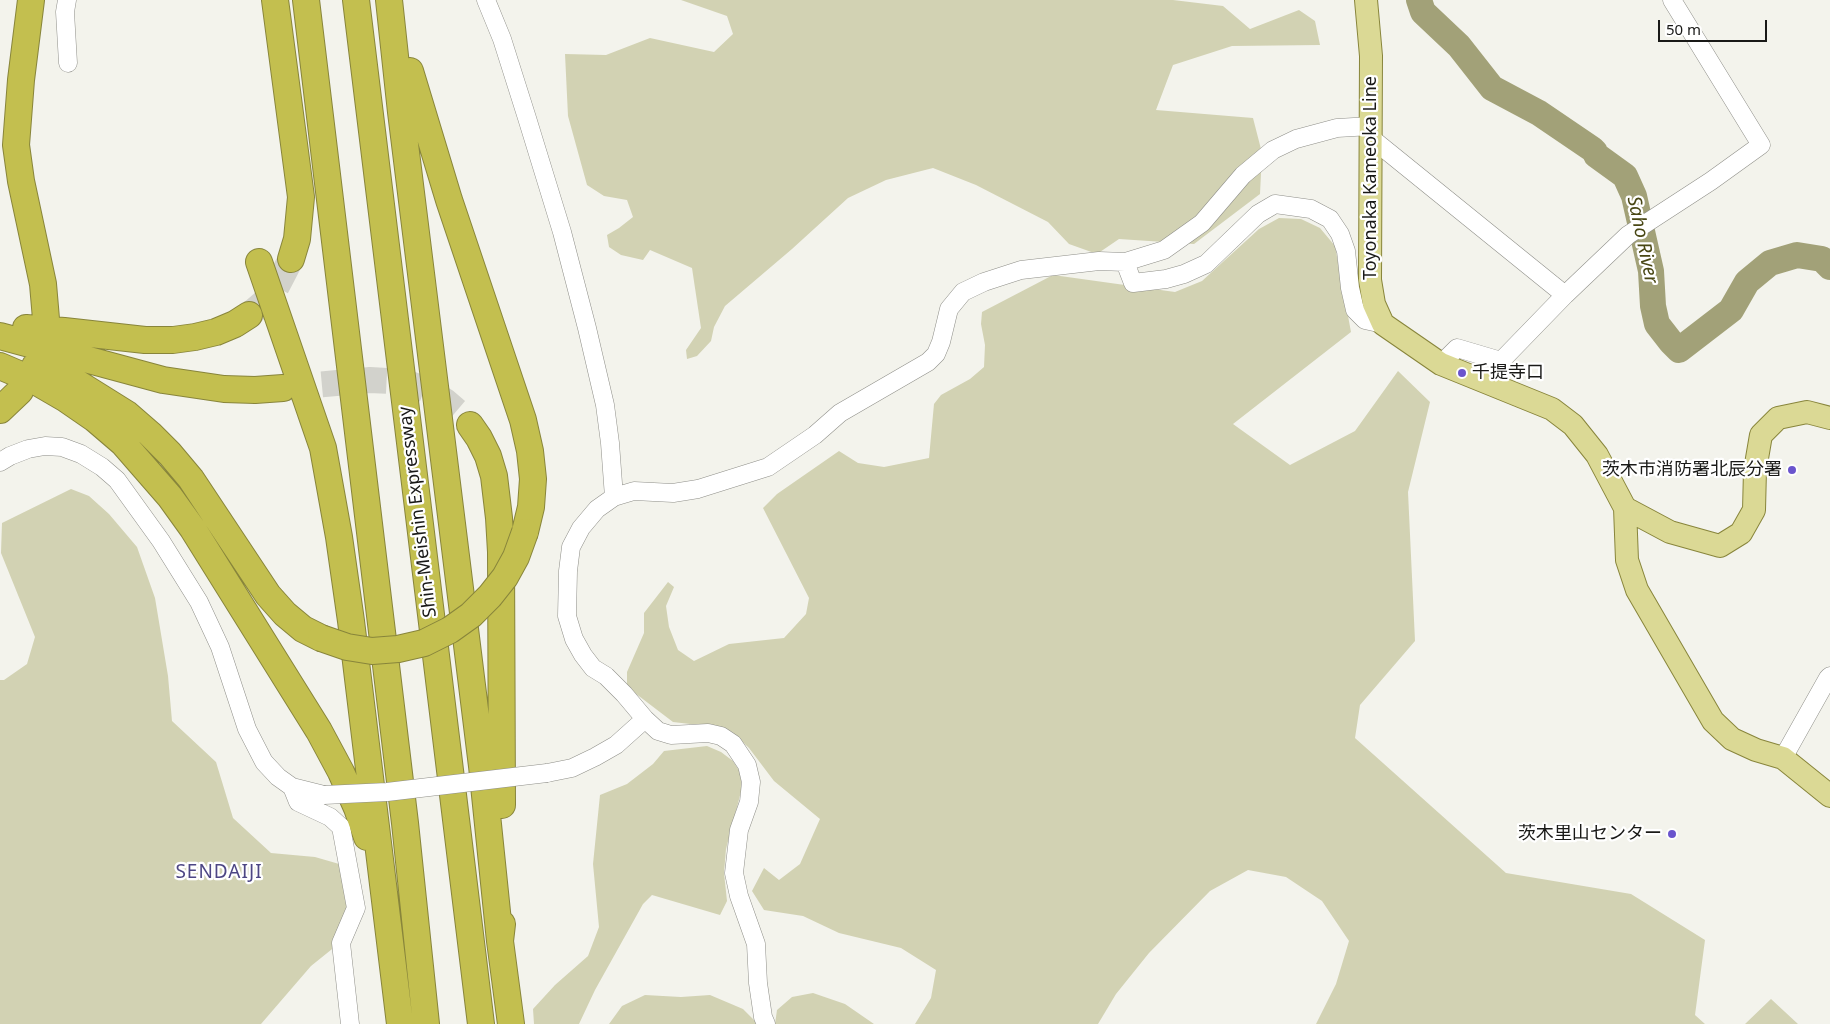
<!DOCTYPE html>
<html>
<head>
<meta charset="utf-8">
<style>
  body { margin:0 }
  #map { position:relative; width:1830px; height:1024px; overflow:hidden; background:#f3f3ec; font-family:"Noto Sans",sans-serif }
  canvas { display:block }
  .scale { position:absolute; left:1658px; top:20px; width:109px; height:22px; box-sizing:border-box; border:2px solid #191917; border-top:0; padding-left:6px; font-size:15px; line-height:18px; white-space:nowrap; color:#191917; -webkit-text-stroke:4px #fff; paint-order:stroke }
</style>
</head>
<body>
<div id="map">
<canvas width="1830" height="1024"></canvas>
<div class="scale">50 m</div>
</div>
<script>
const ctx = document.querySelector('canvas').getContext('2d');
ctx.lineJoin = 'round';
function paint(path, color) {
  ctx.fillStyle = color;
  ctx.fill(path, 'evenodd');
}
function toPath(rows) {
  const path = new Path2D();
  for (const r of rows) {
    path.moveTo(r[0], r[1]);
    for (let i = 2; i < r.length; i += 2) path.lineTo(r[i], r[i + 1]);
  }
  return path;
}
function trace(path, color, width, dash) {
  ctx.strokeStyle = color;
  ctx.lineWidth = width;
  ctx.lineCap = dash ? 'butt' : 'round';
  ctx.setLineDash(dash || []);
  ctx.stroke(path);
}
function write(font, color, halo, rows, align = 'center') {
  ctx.font = font + ' "Noto Sans","Noto Sans JP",sans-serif';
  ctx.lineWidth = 4.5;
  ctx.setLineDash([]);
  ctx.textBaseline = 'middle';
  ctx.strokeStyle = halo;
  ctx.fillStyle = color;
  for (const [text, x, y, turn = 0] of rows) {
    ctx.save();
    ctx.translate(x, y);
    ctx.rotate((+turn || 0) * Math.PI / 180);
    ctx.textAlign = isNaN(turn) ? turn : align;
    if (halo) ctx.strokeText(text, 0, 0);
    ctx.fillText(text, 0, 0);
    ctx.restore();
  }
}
const green = toPath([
  [681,0,1173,0,1223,6,1250,29,1299,10,1315,21,1320,45,1232,46,1173,65,1156,110,1253,118,1262,153,1260,194,1194,244,1119,239,1097,254,1069,244,1048,222,976,185,933,168,886,180,848,198,792,249,725,306,714,327,711,341,697,356,687,359,686,350,701,328,692,268,650,250,643,260,621,255,609,247,607,235,619,228,633,217,627,200,604,196,587,185,568,116,565,54,606,55,650,38,714,52,733,34,727,16],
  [1279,218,1301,219,1320,228,1335,246,1351,332,1233,424,1290,465,1355,431,1398,371,1430,402,1408,492,1415,641,1360,705,1355,738,1506,873,1631,894,1705,940,1695,1015,1705,1024,1316,1024,1336,984,1349,941,1322,901,1286,877,1248,870,1210,891,1149,953,1116,994,1098,1024,915,1024,931,998,936,970,901,948,839,933,803,916,764,910,752,891,764,868,779,880,800,864,820,819,774,781,749,748,732,732,716,727,673,722,627,687,627,672,644,633,644,613,668,582,674,587,666,606,669,627,678,650,694,661,729,644,784,638,806,614,809,598,763,508,777,494,839,451,858,463,884,467,929,458,934,404,941,395,970,379,984,367,985,345,981,324,982,312,1053,275,1175,292,1202,281,1259,229],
  [71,489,89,496,109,514,137,547,155,598,168,676,172,721,216,762,233,818,271,853,315,857,353,868,352,933,311,966,261,1024,0,1024,0,680,4,680,27,664,35,637,1,553,2,523],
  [707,746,721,752,733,761,740,772,742,788,726,849,724,873,727,901,720,915,652,895,643,904,595,990,579,1024,534,1024,533,1009,555,985,588,956,599,927,593,864,600,795,627,784,653,764,664,751],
  [813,993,845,1004,874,1024,775,1024,777,1010,792,997],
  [645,995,681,997,710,995,743,1009,758,1024,609,1024,622,1006],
  [1771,999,1798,1024,1745,1024]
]);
const river = toPath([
  [1419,0,1423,12,1459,46,1492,88,1539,113,1592,149,1595,152,1596,155,1625,176,1634,196,1651,271,1653,306,1657,324,1671,342,1679,350,1731,310,1747,282,1770,263,1797,255,1822,259,1830,267]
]);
const highwayTunnel = toPath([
  [249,315,263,303,276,288,291,259],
  [283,388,370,380,389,381,410,384,429,391,445,401,458,412,470,425]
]);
const minor = toPath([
  [67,0,65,12,68,63],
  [486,0,502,39,527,118,562,232,587,328,605,405,610,443,614,497],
  [1371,138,1565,295],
  [1125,262,1133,283,1166,279,1184,274,1206,264,1258,214,1275,204,1311,209,1330,219,1340,234,1346,251,1350,288,1355,310,1365,320,1383,324],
  [1441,364,1457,348,1501,361,1565,295,1628,235,1711,181,1761,145,1672,0],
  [0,462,10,456,28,449,45,446,62,447,81,454,102,467,117,480,161,541,199,602,220,647,247,729,264,762,278,777,292,787,324,795],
  [1783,758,1828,678,1830,676],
  [547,773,572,768,595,757,616,745,645,719],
  [292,787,298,802,330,817,341,827,356,908,341,943,350,1024],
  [766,1024,763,1017,758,983,756,944,739,896,734,873,739,830,749,802,751,782,747,765,733,744,721,736,708,733,671,735,658,731,645,719,624,694,606,676,593,668,583,655,574,639,567,616,568,571,571,547,581,528,597,509,614,497,634,491,673,493,698,489,768,467,815,435,840,413,928,362,936,354,941,342,949,309,963,292,984,282,1021,270,1099,261,1125,262,1164,250,1202,223,1243,175,1273,150,1296,139,1337,128,1371,126]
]);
const major = toPath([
  [1366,0,1371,56,1370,280,1374,304,1383,324,1441,364,1552,409,1573,425,1597,455,1625,508,1627,560,1637,590,1713,721,1732,739,1756,750,1783,758,1830,796],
  [1625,508,1670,532,1720,546,1741,533,1754,510,1755,470,1761,435,1778,418,1807,412,1830,418]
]);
const highway = toPath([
  [31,0,21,80,16,145,21,181,43,284,46,319],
  [275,0,301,197,297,239,291,259],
  [306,0,405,823,426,1024],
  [356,0,481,1024],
  [389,0,401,112,482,766,500,941],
  [410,71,449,200,523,420,530,451,533,479,531,507,525,532],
  [259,262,323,448,339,537,351,621,400,1024],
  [26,328,64,331,145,340,173,340,195,337,216,332,235,324,249,315],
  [0,336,163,380,224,389,255,390,283,388],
  [0,366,35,381,66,399,95,419,123,443,170,497,193,529,319,731,341,772,357,808,367,837],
  [35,366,79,384,127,414,150,434,170,454,191,479,268,595,285,614,303,629,321,638],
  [0,410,20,391],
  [470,425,479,438,488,456,494,476,499,518,501,552,502,805],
  [502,924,500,941,511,1024]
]);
const minorBridge = toPath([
  [324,795,387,792,547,773]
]);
const highwayBridge = toPath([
  [321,638,347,647,372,651,398,649,424,643,450,630,471,615,490,596,505,577,516,557,525,532]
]);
const markers = [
  [1462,373,5,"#6a54cd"],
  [1792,470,5,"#6a54cd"],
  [1672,834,5,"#6a54cd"]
];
const streetNames = [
  ["Toyonaka Kameoka Line",1371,178,-90],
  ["Shin-Meishin Expressway",418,512,-97]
];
const poiNames = [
  ["千提寺口",1472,373,"left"],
  ["茨木市消防署北辰分署",1782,470],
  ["茨木里山センター",1662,834]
];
const waterNames = [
  ["Saho River",1642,240,78]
];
const neighbourhoodNames = [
  ["SENDAIJI",219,873]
];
paint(green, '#d2d2b3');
trace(river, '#a2a178', 26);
trace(highwayTunnel, '#d2d2cc', 26, [26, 13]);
trace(minor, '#8f8f89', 19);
trace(major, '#88853b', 24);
trace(highway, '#88853b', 28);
trace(minor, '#fff', 18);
trace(major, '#dbd995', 22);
trace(highway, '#c3bf4f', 26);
trace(minorBridge, '#8f8f89', 19, []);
trace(highwayBridge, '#88853b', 28, []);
trace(minorBridge, '#fff', 18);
trace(highwayBridge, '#c3bf4f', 26);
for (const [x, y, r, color] of markers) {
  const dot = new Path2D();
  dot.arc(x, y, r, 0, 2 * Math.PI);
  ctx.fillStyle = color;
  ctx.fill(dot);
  trace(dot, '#fff', 2);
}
write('18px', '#191917', '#fff', streetNames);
write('18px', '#191917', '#fff', poiNames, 'right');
write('italic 19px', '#494714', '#fff', waterNames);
ctx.letterSpacing = '1px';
write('19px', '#4d4684', '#fff', neighbourhoodNames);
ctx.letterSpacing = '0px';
</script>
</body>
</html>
